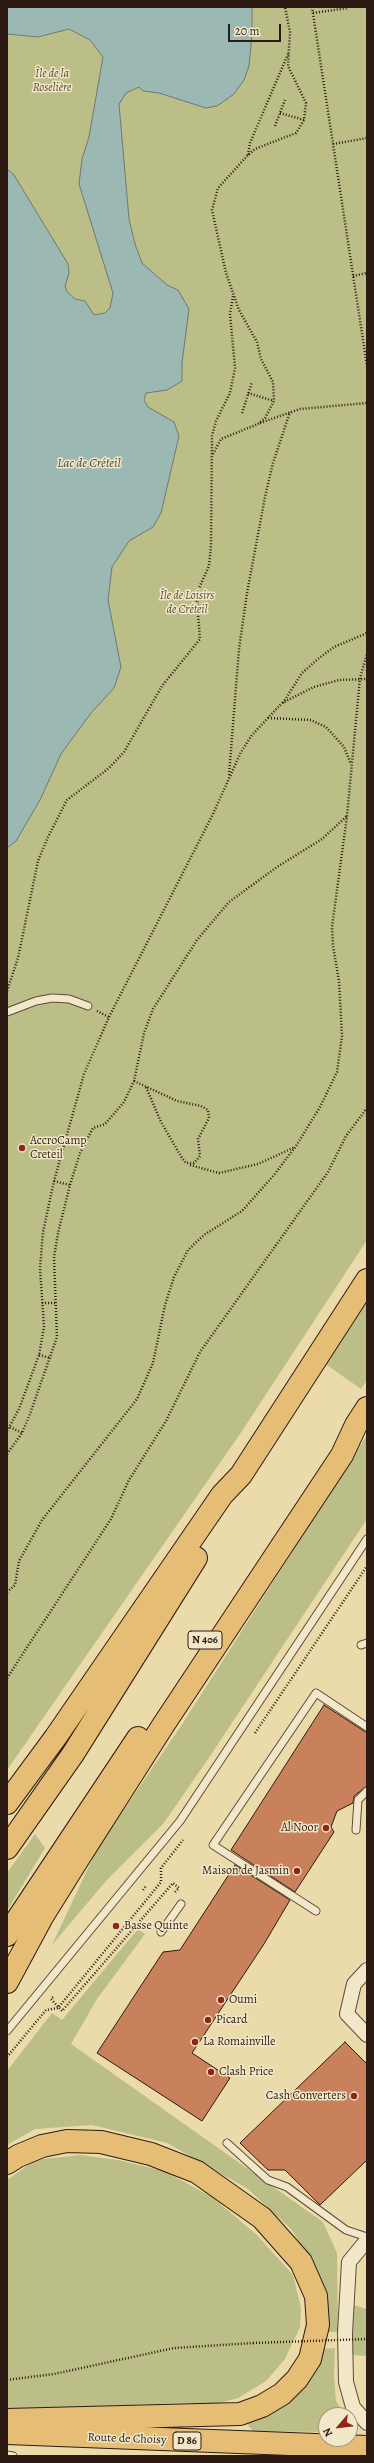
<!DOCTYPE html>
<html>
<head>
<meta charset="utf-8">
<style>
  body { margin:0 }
  #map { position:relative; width:374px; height:2463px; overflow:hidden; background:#ebdaaa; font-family:Alegreya,serif }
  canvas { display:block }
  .frame { position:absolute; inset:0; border:8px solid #2d1b13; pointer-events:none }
  .north { position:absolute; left:318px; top:2407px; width:40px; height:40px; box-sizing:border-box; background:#f2e7c8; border:1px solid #a39580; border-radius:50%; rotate:242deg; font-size:11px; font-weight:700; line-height:16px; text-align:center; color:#2d1b13 }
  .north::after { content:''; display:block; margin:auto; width:14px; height:18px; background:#8f2418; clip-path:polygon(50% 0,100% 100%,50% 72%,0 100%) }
  .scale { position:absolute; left:228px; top:24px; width:53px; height:18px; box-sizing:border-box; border:2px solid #2d1b13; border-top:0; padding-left:5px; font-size:12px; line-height:14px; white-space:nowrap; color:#2d1b13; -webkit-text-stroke:3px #f2e7c8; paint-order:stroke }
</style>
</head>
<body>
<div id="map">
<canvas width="374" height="2463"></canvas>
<div class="frame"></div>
<div class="north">N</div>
<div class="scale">20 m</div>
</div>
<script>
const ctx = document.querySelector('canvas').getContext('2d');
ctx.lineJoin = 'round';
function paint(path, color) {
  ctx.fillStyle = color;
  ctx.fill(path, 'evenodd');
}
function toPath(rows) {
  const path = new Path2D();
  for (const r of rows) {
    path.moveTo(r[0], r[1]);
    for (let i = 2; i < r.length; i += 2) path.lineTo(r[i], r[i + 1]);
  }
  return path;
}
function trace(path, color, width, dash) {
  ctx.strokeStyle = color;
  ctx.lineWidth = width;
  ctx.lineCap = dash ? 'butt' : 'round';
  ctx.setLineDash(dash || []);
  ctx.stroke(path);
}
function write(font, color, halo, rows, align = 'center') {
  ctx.font = font + ' Alegreya,serif';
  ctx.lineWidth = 3;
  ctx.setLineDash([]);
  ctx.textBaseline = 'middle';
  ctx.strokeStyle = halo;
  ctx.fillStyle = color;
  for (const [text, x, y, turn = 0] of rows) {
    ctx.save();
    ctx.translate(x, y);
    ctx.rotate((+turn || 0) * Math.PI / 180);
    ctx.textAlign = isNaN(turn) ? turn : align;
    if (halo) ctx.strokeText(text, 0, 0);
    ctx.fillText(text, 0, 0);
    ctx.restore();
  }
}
const green = toPath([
  [7,7,367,7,367,1240,240,1434,7,1770],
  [367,1299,367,1380,361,1389,324,1363],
  [367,1435,367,1519,206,1762,163,1824,106,1881,52,1945,97,1849,181,1726],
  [35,1834,45,1848,7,1911,7,1873],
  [138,1929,145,1934,97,1999,71,2044,323,2222,337,2253,338,2332,324,2332,310,2259,291,2229,248,2189,167,2143,92,2125,35,2129,7,2145,7,2071,52,2013,62,2020],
  [80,2155,118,2160,164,2171,212,2197,257,2235,293,2275,301,2308,300,2327,285,2359,266,2381,238,2398,208,2406,187,2403,7,2409,7,2180,35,2160],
  [353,2305,367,2309,367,2356,351,2355],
  [335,2348,334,2376,336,2401,345,2415,326,2415,326,2432,253,2431,247,2424,283,2406,301,2390,321,2349]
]);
const water = toPath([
  [7,7,252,7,252,34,249,66,244,80,234,94,217,106,206,108,159,93,143,91,139,87,126,93,119,104,129,219,135,244,142,263,167,285,178,290,189,309,182,363,182,381,167,390,146,393,144,400,148,407,174,422,179,436,161,513,153,527,129,541,112,567,108,600,121,667,114,688,91,713,61,754,40,800,16,841,7,848,7,169,14,175,68,264,69,273,65,286,67,292,75,299,85,301,94,315,105,313,110,308,113,293,79,184,82,159,89,137,103,57,90,40,69,29,38,37,7,34,7,7]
]);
const building = toPath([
  [324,1705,367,1733,367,1786,354,1796,353,1803,337,1811,331,1827,334,1832,295,1892,231,1850,324,1705],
  [235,1865,290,1900,264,1944,192,2053,230,2078,202,2121,97,2053,163,1952,180,1950,235,1865],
  [345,2042,367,2064,367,2160,320,2205,285,2170,268,2170,240,2143,345,2042]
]);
const path = toPath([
  [312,7,367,366],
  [313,13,348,8],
  [280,113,304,120],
  [275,126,285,100],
  [333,144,367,138],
  [248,155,250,143,288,54],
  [353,276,367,273],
  [248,393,274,401],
  [242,413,252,382],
  [260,423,300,409,367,403],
  [213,454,221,439,258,424,265,418,274,401,273,382,261,359,257,342,239,310,226,273,212,210,218,188,248,155,255,149,296,133,304,120,306,103,288,66,290,32,285,7],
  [283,703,302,673,318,659,334,647,367,633],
  [268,718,311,720,326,727,344,747,351,764],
  [229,775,239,649,247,593,265,497,273,463,290,412],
  [7,991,18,958,38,861,48,837,67,800,109,768,124,752,162,686,200,639,197,601,199,588,209,566,211,545,212,436,216,421,230,393,235,368,230,314,233,296],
  [97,1011,109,1017],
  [134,1081,177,1101,201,1106,208,1110,209,1118,198,1139,200,1156,194,1163,186,1163,182,1158,161,1122,146,1087],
  [190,1165,219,1173,258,1164,295,1147],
  [54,1181,70,1185],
  [42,1303,57,1303],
  [39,1355,51,1358],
  [10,1427,22,1433],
  [7,1431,19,1409,39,1355,44,1327,40,1268,43,1232,54,1181,84,1074,109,1017,213,814,241,752,252,735,282,703,314,687,339,680,367,679],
  [7,1454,22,1433,30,1414,57,1337,54,1258,58,1233,70,1185,80,1153,93,1128,105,1124,124,1102,134,1081,144,1033,153,1009,197,940,229,902,277,867,322,839,347,816],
  [7,1592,15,1585,19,1561,42,1520,137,1399,153,1363,165,1305,174,1277,188,1250,204,1235,242,1211,274,1175,296,1146,320,1107,337,1072,342,1036,339,981,333,946,332,927,347,816,360,678,367,654],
  [7,1678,111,1519,129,1480,166,1421,200,1352,328,1172,346,1136,367,1108],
  [255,1733,367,1566],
  [143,1890,146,1886],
  [53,1997,51,1999,62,2011,173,1883,179,1888,175,1892],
  [7,2057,46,2010,58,2008,161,1882,161,1868,183,1840],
  [7,2380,54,2374,174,2348,253,2343]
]);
const lane = toPath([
  [7,1012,36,1001,52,998,69,999,88,1006],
  [361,1645,367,1643],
  [356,1830,358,1800,367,1791],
  [316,1911,213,1845,316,1693,367,1727],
  [161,1932,181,1904],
  [7,2031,180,1821,367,1539],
  [227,2143,268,2180,287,2187,346,2230,367,2237],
  [7,2455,13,2456]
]);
const street = toPath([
  [367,1970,354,1984,347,2014,367,2035],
  [367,2240,349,2262,345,2333,346,2382,353,2407,367,2423]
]);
const primary = toPath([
  [7,2163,18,2156,42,2146,67,2141,101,2142,151,2154,197,2172,262,2218,301,2262,316,2296,318,2325,310,2359,297,2379,282,2394,262,2406,240,2414,7,2420],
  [7,2433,367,2447]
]);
const highway = toPath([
  [7,1803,55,1738,222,1495,241,1475,367,1280],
  [7,1848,73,1754,196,1558],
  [7,1935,138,1738],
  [7,1982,42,1917,80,1856,164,1724,342,1455,356,1425,367,1408]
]);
const pathBridge = toPath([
  [253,2343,367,2339]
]);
const markers = [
  [22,1148,4,"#8f2418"],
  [326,1828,4,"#8f2418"],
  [297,1871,4,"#8f2418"],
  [116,1926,4,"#8f2418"],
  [221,2000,4,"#8f2418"],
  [208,2020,4,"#8f2418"],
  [195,2042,4,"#8f2418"],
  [211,2072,4,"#8f2418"],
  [354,2096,4,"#8f2418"]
];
const shields = [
  [205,1640,34],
  [187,2441,28]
];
const shieldNames = [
  ["N 406",205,1640],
  ["D 86",187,2441]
];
const parkNames = [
  ["Île de la",52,74],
  ["Roselière",52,88],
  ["Île de Loisirs",187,596],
  ["de Créteil",187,610]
];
const poiNames = [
  ["AccroCamp",30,1141],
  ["Creteil",30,1155],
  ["Al Noor",318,1828,"right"],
  ["Maison de Jasmin",289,1871,"right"],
  ["Basse Quinte",124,1926],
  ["Oumi",229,2000],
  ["Picard",216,2020],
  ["La Romainville",203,2042],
  ["Clash Price",219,2072],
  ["Cash Converters",346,2096,"right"]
];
const streetNames = [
  ["Route de Choisy",127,2439,2]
];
const waterNames = [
  ["Lac de Créteil",89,464]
];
paint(green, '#bbbe86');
paint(water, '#9cb8b3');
trace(water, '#707973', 1);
paint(building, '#c8815b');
trace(building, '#2d1b13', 1);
trace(lane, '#5c4b39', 9);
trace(street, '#5c4b39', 16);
trace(primary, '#2d1b13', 24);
trace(highway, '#2d1b13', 24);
trace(path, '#2d1b13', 2.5, [1, 2]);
trace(lane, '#f2e7c8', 7);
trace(street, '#f2e7c8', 14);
trace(primary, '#e6bd75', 22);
trace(highway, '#e6bd75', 22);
trace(pathBridge, '#2d1b13', 2.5, [1, 2]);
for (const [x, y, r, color] of markers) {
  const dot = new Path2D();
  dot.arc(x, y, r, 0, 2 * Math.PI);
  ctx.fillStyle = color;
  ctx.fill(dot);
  trace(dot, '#f2e7c8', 1.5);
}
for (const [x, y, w] of shields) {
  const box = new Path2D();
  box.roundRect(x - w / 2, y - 9, w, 18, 3);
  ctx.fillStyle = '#f2e7c8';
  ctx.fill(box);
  trace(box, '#2d1b13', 1);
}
write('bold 11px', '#2d1b13', null, shieldNames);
write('italic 12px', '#584c36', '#f2e7c8', parkNames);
write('12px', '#2d1b13', '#f2e7c8', poiNames, 'left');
write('12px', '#2d1b13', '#f2e7c8', streetNames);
write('italic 13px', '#4e4a43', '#f2e7c8', waterNames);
</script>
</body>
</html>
